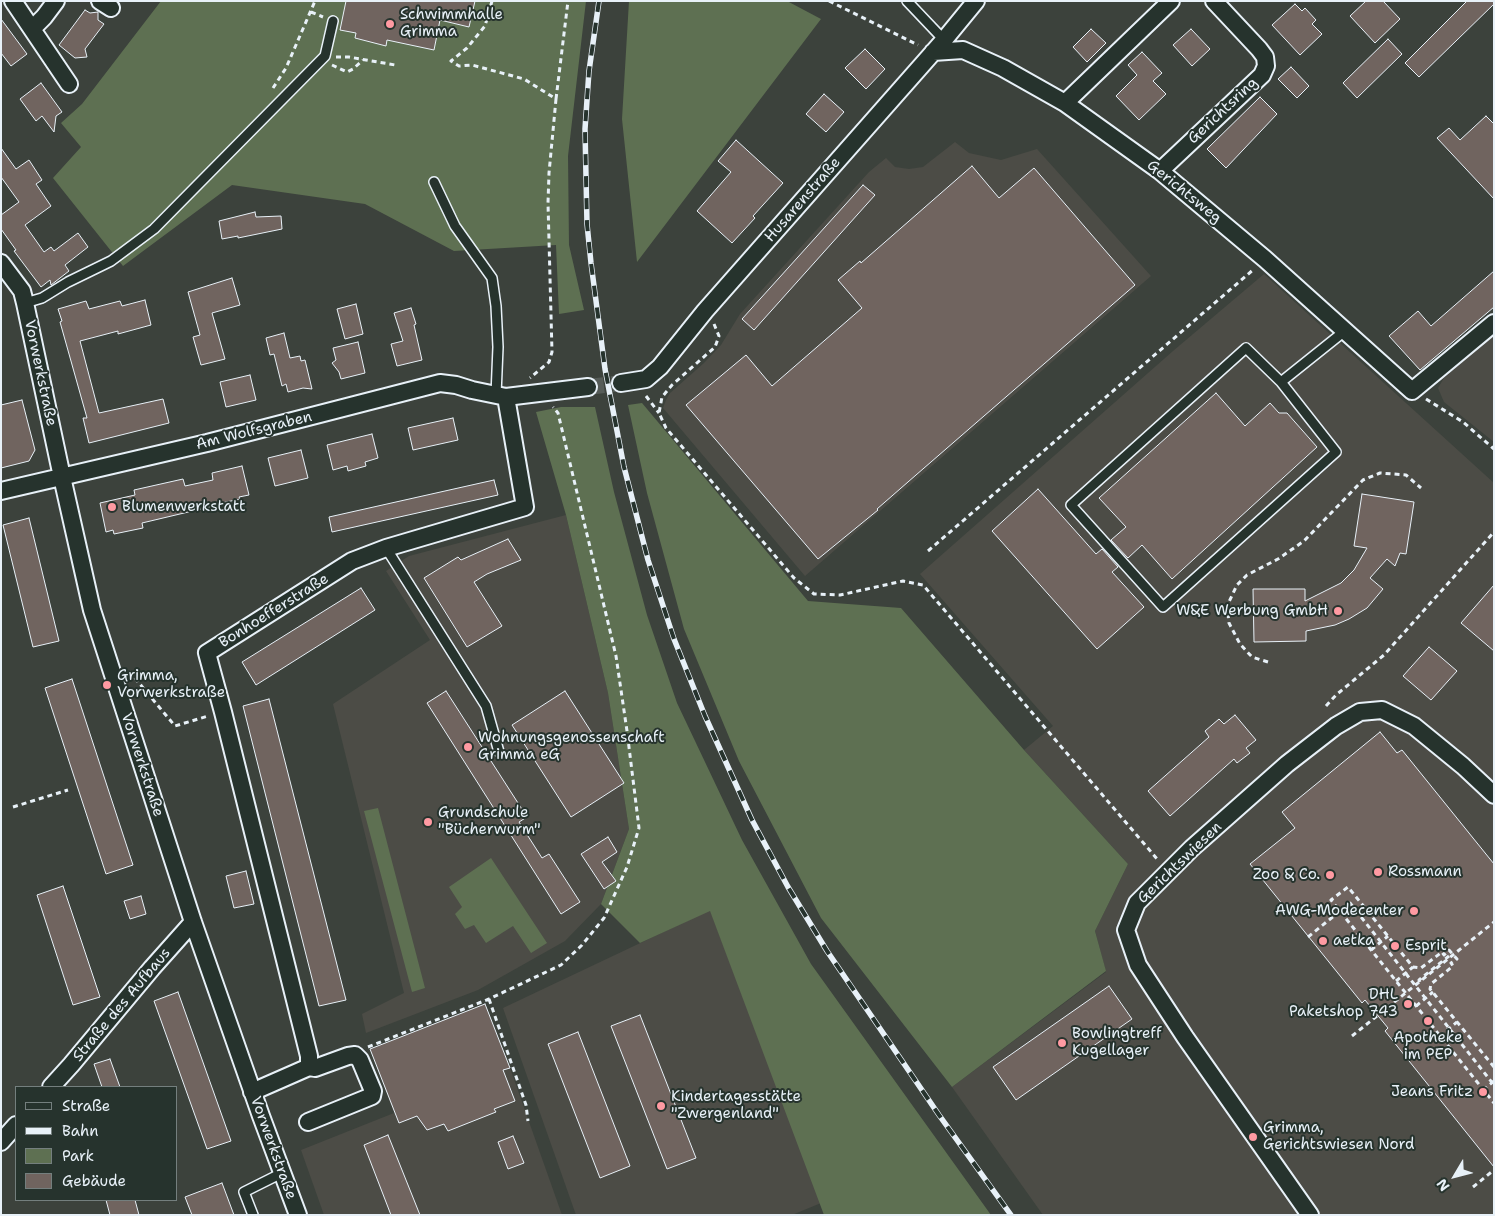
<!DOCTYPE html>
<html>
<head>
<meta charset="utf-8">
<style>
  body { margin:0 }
  #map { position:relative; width:1495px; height:1216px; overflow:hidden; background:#3c423c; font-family:"Shantell Sans",sans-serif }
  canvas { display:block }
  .frame { position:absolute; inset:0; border:2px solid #e8f1f8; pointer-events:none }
  .legend { position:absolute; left:15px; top:1086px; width:162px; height:115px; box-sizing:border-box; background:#26332d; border:1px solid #747f7e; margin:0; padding:6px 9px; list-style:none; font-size:15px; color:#e8f1f8 }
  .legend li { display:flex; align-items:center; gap:10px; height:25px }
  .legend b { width:25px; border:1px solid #747f7e }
  .north { position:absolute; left:1430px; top:1151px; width:50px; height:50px; -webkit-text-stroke:4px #26332d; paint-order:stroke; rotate:233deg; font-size:14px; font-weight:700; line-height:20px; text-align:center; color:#e8f1f8 }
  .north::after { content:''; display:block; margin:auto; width:18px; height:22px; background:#e8f1f8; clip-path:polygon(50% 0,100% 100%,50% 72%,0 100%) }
</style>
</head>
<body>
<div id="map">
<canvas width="1495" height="1216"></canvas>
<div class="frame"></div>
<ul class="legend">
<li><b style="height:6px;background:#26332d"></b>Straße</li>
<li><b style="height:6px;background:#e8f1f8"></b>Bahn</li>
<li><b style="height:14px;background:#5e7052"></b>Park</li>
<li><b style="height:14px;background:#70645f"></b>Gebäude</li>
</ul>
<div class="north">N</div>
</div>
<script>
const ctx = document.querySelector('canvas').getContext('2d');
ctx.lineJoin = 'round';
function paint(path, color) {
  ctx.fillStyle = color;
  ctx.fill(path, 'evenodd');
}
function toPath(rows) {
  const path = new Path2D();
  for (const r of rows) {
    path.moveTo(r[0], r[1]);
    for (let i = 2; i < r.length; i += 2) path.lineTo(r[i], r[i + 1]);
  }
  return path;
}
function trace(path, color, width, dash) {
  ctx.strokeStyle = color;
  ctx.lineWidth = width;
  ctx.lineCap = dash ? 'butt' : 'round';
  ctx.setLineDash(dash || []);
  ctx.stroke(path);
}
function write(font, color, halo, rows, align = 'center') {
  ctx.font = font + ' "Shantell Sans",sans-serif';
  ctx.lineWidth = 4;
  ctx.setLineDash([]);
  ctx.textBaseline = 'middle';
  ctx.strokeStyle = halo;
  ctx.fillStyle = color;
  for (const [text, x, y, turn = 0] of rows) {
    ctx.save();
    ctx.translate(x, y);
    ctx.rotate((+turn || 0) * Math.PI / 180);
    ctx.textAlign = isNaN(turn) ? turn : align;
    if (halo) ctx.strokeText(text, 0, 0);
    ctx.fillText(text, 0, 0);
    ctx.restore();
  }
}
const built = toPath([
  [955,142,969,153,1001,160,1037,149,1151,276,805,576,663,408,666,400,670,393,704,363,721,345,740,314,869,172,886,158,895,167,909,169,923,167],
  [1264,274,1494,483,1494,1215,1043,1215,952,1087,1106,972,1095,931,1128,864,1024,750,1053,726,920,574,1173,351],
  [1494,334,1494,442,1444,402,1438,388,1444,378],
  [566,515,608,693,629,829,601,904,565,941,478,990,366,1033,362,1014,404,993,333,704,430,640,386,571,409,556],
  [710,910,821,1203,792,1215,576,1215,503,1008],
  [485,1004,510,1068,562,1215,324,1215,301,1150,394,1113,370,1049]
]);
const green = toPath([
  [161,1,586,1,568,156,569,245,584,310,559,314,556,245,454,251,365,204,232,185,123,266,53,178,81,147,61,123,82,104],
  [629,1,787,1,821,19,637,262,622,119],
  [642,403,808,601,901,608,1024,750,1128,864,1095,931,1106,971,952,1087,821,918,739,761,684,629,647,493,628,405],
  [561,407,595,407,614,492,647,615,677,703,742,840,811,964,991,1215,824,1215,710,911,640,943,601,904,629,829,608,693,566,515,536,412],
  [378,808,425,988,412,992,364,811],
  [491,858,547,943,531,953,513,926,486,943,474,925,465,929,455,914,462,907,449,887]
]);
const building = toPath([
  [346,1,475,1,469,27,440,20,434,50,387,40,386,46,355,38,356,33,340,30,346,1],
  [1366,1,1383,1,1400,19,1375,43,1350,16,1366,1],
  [1467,1,1494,1,1494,4,1419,77,1405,63,1467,1],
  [1295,4,1302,11,1305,8,1316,20,1312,24,1322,34,1300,55,1272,25,1295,4],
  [85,10,90,13,98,12,98,20,104,24,85,49,87,57,75,58,59,45,85,10],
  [1,19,27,54,11,66,1,53,1,19],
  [1091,29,1106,43,1087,62,1073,47,1091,29],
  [1191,29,1210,49,1192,66,1173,45,1191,29],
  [1388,39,1402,54,1357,98,1343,83,1388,39],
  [865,49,885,69,866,89,845,68,865,49],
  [1142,52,1162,73,1153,81,1166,94,1139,120,1116,96,1137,75,1128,65,1142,52],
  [1291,67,1309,86,1297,98,1278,79,1291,67],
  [41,83,62,112,56,116,54,132,42,116,36,121,20,99,41,83],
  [824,94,844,112,826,132,806,114,824,94],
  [1260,97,1277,114,1226,168,1207,149,1260,97],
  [1486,116,1494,124,1494,199,1437,138,1449,128,1460,140,1486,116],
  [736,140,783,183,753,216,755,218,732,243,697,211,731,172,718,161,736,140],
  [1,148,16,169,29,160,42,180,36,184,51,206,25,225,44,252,51,247,54,251,78,233,88,247,65,265,69,271,51,285,50,280,41,287,14,251,16,250,1,229,1,215,19,202,1,177,1,148],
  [972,166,999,198,1034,168,1135,285,916,475,877,509,878,510,818,559,686,405,746,355,772,386,862,308,838,280,860,261,861,263,972,166],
  [863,185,875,195,754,330,742,319,863,185],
  [255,212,256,217,281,216,282,229,238,238,238,236,222,239,219,221,255,212],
  [1494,271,1494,307,1420,370,1389,336,1418,311,1431,326,1494,271],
  [232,278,240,305,212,313,225,359,201,365,193,337,200,335,188,292,232,278],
  [145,300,151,325,118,334,118,331,80,341,99,413,163,399,169,423,89,443,83,418,87,418,60,322,62,321,58,309,86,301,89,309,120,301,122,306,145,300],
  [356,304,363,334,345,339,337,309,356,304],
  [411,308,416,324,414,325,422,360,397,366,391,344,403,341,394,313,411,308],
  [284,333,290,358,300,356,301,361,305,360,312,389,303,388,288,392,286,384,282,386,274,354,270,355,266,338,284,333],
  [358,342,365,373,341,379,339,372,332,363,336,360,333,348,358,342],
  [250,375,256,400,226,407,220,382,250,375],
  [1216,393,1245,426,1270,403,1279,413,1287,413,1317,447,1172,579,1142,545,1128,558,1111,540,1126,527,1099,498,1216,393],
  [22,400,35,450,29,461,1,468,1,405,22,400],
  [453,418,458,440,413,450,408,428,453,418],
  [372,434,378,458,365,462,366,466,348,471,347,466,333,470,327,445,372,434],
  [301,450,308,478,275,486,268,458,301,450],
  [242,466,249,495,239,497,240,499,222,503,222,504,142,523,143,528,114,534,113,530,106,532,100,503,135,495,134,490,183,479,185,486,213,480,212,473,242,466],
  [494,480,498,495,332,532,329,517,494,480],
  [1038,489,1096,554,1102,549,1118,567,1112,572,1144,607,1097,649,992,531,1038,489],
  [1362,494,1414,502,1406,554,1400,553,1395,566,1387,559,1370,578,1383,589,1367,608,1349,619,1335,625,1306,631,1306,641,1254,642,1253,589,1305,589,1305,601,1341,583,1354,570,1367,548,1354,546,1362,494],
  [29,518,59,641,33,647,3,525,29,518],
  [508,539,521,560,487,574,474,582,502,626,467,647,424,578,458,557,461,560,508,539],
  [1494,585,1494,651,1461,623,1494,585],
  [361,588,375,610,256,685,242,662,361,588],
  [1429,647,1457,671,1431,700,1403,676,1429,647],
  [72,679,133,865,106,874,45,688,72,679],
  [446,691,527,817,519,822,542,858,549,854,580,902,561,914,427,703,446,691],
  [565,691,624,783,571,817,512,725,565,691],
  [269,699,346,1000,319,1006,243,706,269,699],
  [1235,715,1256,740,1246,748,1250,753,1237,763,1234,759,1170,816,1148,791,1209,737,1205,731,1219,719,1224,724,1235,715],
  [1380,732,1397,753,1402,750,1494,864,1494,1167,1385,1031,1388,1028,1365,1000,1362,1003,1250,864,1295,828,1282,812,1380,732],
  [608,837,617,852,602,862,616,881,604,889,581,854,608,837],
  [246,871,254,904,234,908,226,876,246,871],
  [63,886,100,997,73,1005,37,895,63,886],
  [141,896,146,914,130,919,124,901,141,896],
  [1109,986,1132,1019,1016,1100,993,1067,1109,986],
  [178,992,231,1141,207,1149,154,1001,178,992],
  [485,1004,510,1068,503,1070,515,1101,494,1109,496,1112,448,1131,444,1124,427,1130,417,1116,399,1123,370,1049,485,1004],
  [640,1015,696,1158,667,1169,611,1026,640,1015],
  [578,1032,630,1166,600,1178,548,1044,578,1032],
  [110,1059,120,1087,102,1087,94,1064,110,1059],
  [388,1135,420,1215,391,1215,364,1145,388,1135],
  [513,1136,524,1163,508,1169,498,1142,513,1136],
  [222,1183,234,1215,192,1215,185,1197,222,1183],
  [106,1200,135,1200,139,1215,110,1215,106,1200]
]);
const minorTunnel = toPath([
  [588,387,621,383]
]);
const path = toPath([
  [492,1,485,26,467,48,451,61,459,66,472,65,524,79,556,99,549,173,548,203,552,352,549,362,530,378],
  [829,1,918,45],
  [311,12,323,17],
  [336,57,349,57,395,65],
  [332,65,347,72,353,69,363,60],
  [273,88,286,68,315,1],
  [556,99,568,1],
  [714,324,719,336,715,347,672,385,662,397,659,413,666,428,794,578,814,594,840,595,903,581,923,585,1158,860],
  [646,396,659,413],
  [1426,399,1463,422,1494,449],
  [928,551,1254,269],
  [1268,662,1252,657,1240,644,1229,623,1227,606,1237,585,1247,575,1278,559,1304,541,1363,480,1380,473,1406,475,1421,488],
  [129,671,175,726,208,716],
  [1326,706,1336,695,1384,655,1494,532],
  [13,807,68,790],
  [1308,937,1350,903,1494,1085],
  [1420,982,1419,980,1449,956],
  [489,999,526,1105,528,1121],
  [1352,1036,1494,922],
  [368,1047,489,999,561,965,582,945,604,918,627,867,639,828,627,731,616,656,558,413,553,407],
  [1494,1067,1430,989,1431,984,1453,966,1451,963,1457,959,1449,950,1444,955,1442,952,1421,968,1413,967,1348,887,1331,900,1494,1103],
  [1473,1187,1494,1170]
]);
const service = toPath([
  [907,1,944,40],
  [434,182,455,226,492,278,496,306,498,347,496,395],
  [25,303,42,298,68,282,111,261,154,229,325,56,333,21],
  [1281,382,1336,452,1163,607,1071,505,1246,348,1281,382,1346,330],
  [386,548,486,706,499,752],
  [253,1215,244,1192,282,1173]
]);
const minor = toPath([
  [13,1,69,84],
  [100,1,111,8],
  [32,29,44,17,56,1],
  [933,52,963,50,1003,68,1065,103,1160,171,1265,259,1412,391,1494,323],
  [1065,103,1171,1],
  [1160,171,1262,75,1266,66,1265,57,1259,49,1214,1],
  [1,263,22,291,25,303,62,477,92,610,193,922,261,1116,298,1215],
  [621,383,646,379,660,367,705,311,944,40,976,1],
  [1,491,207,443,440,383,456,385,472,390,506,397,588,387],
  [309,1067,309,1056,223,712,207,653,352,561,386,548,525,507,506,397],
  [51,1087,71,1065,152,968,193,922],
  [252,1092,309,1067,315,1068,348,1056,355,1055,360,1060,373,1091,372,1096,308,1122],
  [1,1142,16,1125],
  [1310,1215,1185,1037,1138,965,1126,930,1137,903,1192,848,1287,764,1336,726,1360,712,1382,710,1414,726,1463,766,1494,795]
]);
const rail = toPath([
  [599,1,589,71,585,129,587,224,591,263,605,369,624,467,648,560,674,639,705,716,752,820,788,887,827,951,939,1115,1011,1215]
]);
const pathBridge = toPath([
  [1371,950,1388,936],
  [1396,981,1413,967],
  [1416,1006,1433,992],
  [1440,1036,1457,1022],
  [1483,1090,1494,1081]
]);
const markers = [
  [390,24,5,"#ff9aa2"],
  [112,507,5,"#ff9aa2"],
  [1338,611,5,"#ff9aa2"],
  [107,685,5,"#ff9aa2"],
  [468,747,5,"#ff9aa2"],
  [428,822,5,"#ff9aa2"],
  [1378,872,5,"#ff9aa2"],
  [1330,875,5,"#ff9aa2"],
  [1414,911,5,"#ff9aa2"],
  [1323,941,5,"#ff9aa2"],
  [1395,946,5,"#ff9aa2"],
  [1408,1004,5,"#ff9aa2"],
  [1428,1021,5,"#ff9aa2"],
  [1062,1043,5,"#ff9aa2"],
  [1483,1092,5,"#ff9aa2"],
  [661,1106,5,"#ff9aa2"],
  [1253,1137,5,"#ff9aa2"]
];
const poiNames = [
  ["Schwimmhalle",400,15],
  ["Grimma",400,32],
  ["Blumenwerkstatt",122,507],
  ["W&E Werbung GmbH",1328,611,"right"],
  ["Grimma,",117,676],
  ["Vorwerkstraße",117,693],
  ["Wohnungsgenossenschaft",478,738],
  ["Grimma eG",478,755],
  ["Grundschule",438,813],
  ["\"Bücherwurm\"",438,830],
  ["Rossmann",1388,872],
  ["Zoo & Co.",1320,875,"right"],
  ["AWG-Modecenter",1404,911,"right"],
  ["aetka",1333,941],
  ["Esprit",1405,946],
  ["DHL",1398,995,"right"],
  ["Paketshop 743",1398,1012,"right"],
  ["Bowlingtreff",1072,1034],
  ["Kugellager",1072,1051],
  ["Apotheke",1428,1038,"center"],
  ["im PEP",1428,1055,"center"],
  ["Jeans Fritz",1473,1092,"right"],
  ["Kindertagesstätte",671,1097],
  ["\"Zwergenland\"",671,1114],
  ["Grimma,",1263,1128],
  ["Gerichtswiesen Nord",1263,1145]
];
const streetNames = [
  ["Gerichtsring",1223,111,-43],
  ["Gerichtsweg",1184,192,39],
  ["Husarenstraße",803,200,-49],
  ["Vorwerkstraße",40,373,78],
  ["Am Wolfsgraben",254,431,-14],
  ["Bonhoefferstraße",274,611,-32],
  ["Vorwerkstraße",142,765,72],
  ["Gerichtswiesen",1180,863,-44],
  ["Straße des Aufbaus",122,1005,-50],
  ["Vorwerkstraße",273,1148,70]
];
paint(built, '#4c4c46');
paint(green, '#5e7052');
paint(building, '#70645f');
trace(building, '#e8f1f8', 1);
trace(minorTunnel, '#565c58', 16, [16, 8]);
trace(service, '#e8f1f8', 12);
trace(minor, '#e8f1f8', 20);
trace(path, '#e8f1f8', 3, [5, 4]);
trace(service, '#26332d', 9);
trace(minor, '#26332d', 16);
trace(rail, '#e8f1f8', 5.5);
trace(rail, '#26332d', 4, [11]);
trace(pathBridge, '#e8f1f8', 3, [5, 4]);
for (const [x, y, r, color] of markers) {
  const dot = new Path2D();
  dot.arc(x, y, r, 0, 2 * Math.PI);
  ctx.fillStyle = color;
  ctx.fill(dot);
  trace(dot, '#26332d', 2);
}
write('15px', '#e8f1f8', '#26332d', poiNames, 'left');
write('15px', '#e8f1f8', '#26332d', streetNames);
</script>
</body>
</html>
